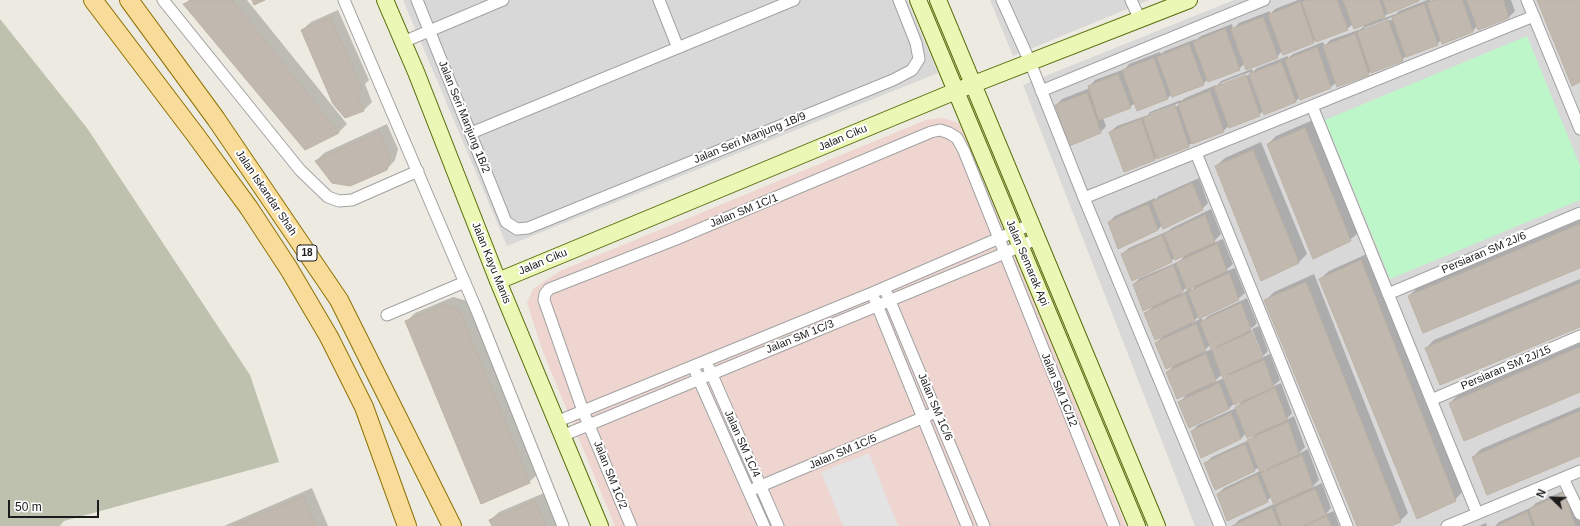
<!DOCTYPE html>
<html>
<head>
<meta charset="utf-8">
<style>
  body { margin:0 }
  #map { position:relative; width:1580px; height:526px; overflow:hidden; background:#eceae1; font-family:Arial,sans-serif }
  canvas { display:block }
  .north { position:absolute; left:1532px; top:478px; width:40px; height:40px; -webkit-text-stroke:3px #fff; paint-order:stroke; rotate:293deg; font-size:11px; font-weight:700; line-height:16px; text-align:center; color:#1b1b1b }
  .north::after { content:''; display:block; margin:auto; width:14px; height:18px; background:#1b1b1b; clip-path:polygon(50% 0,100% 100%,50% 72%,0 100%) }
  .scale { position:absolute; left:8px; top:500px; width:91px; height:18px; box-sizing:border-box; border:2px solid #1b1b1b; border-top:0; padding-left:5px; font-size:12px; line-height:14px; white-space:nowrap; color:#1b1b1b; -webkit-text-stroke:3px #fff; paint-order:stroke }
</style>
</head>
<body>
<div id="map">
<canvas width="1580" height="526"></canvas>
<div class="north">N</div>
<div class="scale">50 m</div>
</div>
<script>
const ctx = document.querySelector('canvas').getContext('2d');
ctx.lineJoin = 'round';
function paint(path, color) {
  ctx.fillStyle = color;
  ctx.fill(path, 'evenodd');
}
function toPath(rows) {
  const path = new Path2D();
  for (const r of rows) {
    path.moveTo(r[0], r[1]);
    for (let i = 2; i < r.length; i += 2) path.lineTo(r[i], r[i + 1]);
  }
  return path;
}
function trace(path, color, width, dash) {
  ctx.strokeStyle = color;
  ctx.lineWidth = width;
  ctx.lineCap = dash ? 'butt' : 'round';
  ctx.setLineDash(dash || []);
  ctx.stroke(path);
}
function write(font, color, halo, rows, align = 'center') {
  ctx.font = font + ' Arial,sans-serif';
  ctx.lineWidth = 4;
  ctx.setLineDash([]);
  ctx.textBaseline = 'middle';
  ctx.strokeStyle = halo;
  ctx.fillStyle = color;
  for (const [text, x, y, turn = 0] of rows) {
    ctx.save();
    ctx.translate(x, y);
    ctx.rotate((+turn || 0) * Math.PI / 180);
    ctx.textAlign = isNaN(turn) ? turn : align;
    if (halo) ctx.strokeText(text, 0, 0);
    ctx.fillText(text, 0, 0);
    ctx.restore();
  }
}
const residential = toPath([
  [403,0,907,0,938,73,507,246],
  [990,0,1149,0,1013,56],
  [1234,0,1580,0,1580,526,1195,526,1023,85]
]);
const commercial = toPath([
  [943,118,959,123,968,142,1126,526,615,526,543,352,527,303,533,289,560,271,926,120]
]);
const construction = toPath([
  [0,19,87,128,250,375,279,462,64,521,60,526,0,526]
]);
const park = toPath([
  [1527,36,1580,166,1580,200,1390,279,1325,120]
]);
const parking = toPath([
  [869,453,898,526,843,526,821,472]
]);
const shadow = toPath([
  [189,0,247,0,347,124,339,132,305,149,185,4],
  [1298,0,1419,0,1389,12,1382,19,1395,14,1395,15,1399,11,1427,0,1430,0,1431,1,1432,0,1511,0,1515,11,1509,17,1478,29,1477,26,1473,31,1442,43,1441,40,1437,44,1407,55,1402,60,1372,71,1368,74,1337,82,1331,87,1300,97,1295,102,1264,110,1259,115,1229,126,1223,131,1193,142,1188,146,1158,156,1155,159,1110,132,1117,126,1148,115,1150,112,1181,100,1181,101,1185,98,1216,85,1216,87,1221,81,1252,69,1253,72,1257,68,1288,56,1288,58,1293,54,1323,42,1325,46,1330,40,1361,29,1367,23,1353,24,1347,29,1316,39,1314,42,1282,51,1277,57,1245,63,1239,69,1208,79,1203,84,1172,94,1168,98,1137,109,1135,103,1130,107,1103,118,1106,126,1100,133,1056,105,1062,99,1090,88,1089,87,1095,80,1125,69,1129,64,1160,52,1161,54,1165,51,1196,39,1196,40,1201,36,1232,24,1233,29,1239,23,1270,11,1270,14,1275,9],
  [1393,17,1393,19,1364,30,1364,28],
  [1250,72,1251,74,1221,86,1221,83],
  [1179,103,1180,105,1150,116,1150,114],
  [338,10,369,80,365,84,372,102,364,110,302,30,311,22],
  [1313,120,1359,232,1350,240,1268,144,1276,136],
  [387,124,398,149,395,160,387,169,316,161,324,153],
  [1261,142,1307,254,1299,262,1262,279,1216,166,1225,158],
  [1199,178,1208,203,1202,209,1162,225,1158,230,1119,248,1109,222,1115,216,1155,198,1155,200,1159,196],
  [1211,209,1221,234,1211,244,1223,239,1233,264,1224,272,1235,268,1245,293,1238,299,1199,316,1192,323,1202,318,1203,321,1208,316,1247,298,1257,323,1252,328,1250,327,1261,356,1263,356,1252,329,1259,326,1268,351,1261,358,1270,354,1280,380,1272,387,1281,383,1292,413,1286,420,1294,416,1305,447,1298,454,1308,449,1319,480,1311,488,1322,483,1331,508,1326,514,1334,511,1339,526,1233,526,1239,520,1274,504,1271,497,1267,501,1218,494,1224,488,1260,471,1259,467,1255,470,1206,463,1212,457,1249,440,1256,434,1246,433,1241,439,1192,431,1198,425,1236,408,1242,401,1234,403,1229,409,1180,402,1188,393,1167,373,1175,364,1156,343,1164,335,1146,313,1153,306,1134,284,1140,278,1180,261,1186,254,1175,258,1171,261,1122,254,1129,248,1168,231,1172,228],
  [1197,284,1192,290,1191,287],
  [1187,287,1188,290,1181,294,1181,293],
  [1219,344,1213,350,1212,347],
  [1210,345,1212,349,1202,353],
  [1230,372,1226,377,1213,383,1222,374],
  [1269,467,1264,472,1264,469],
  [1580,220,1580,267,1409,296,1418,287],
  [1369,253,1463,491,1455,500,1320,279,1329,271],
  [1314,274,1408,513,1400,521,1389,526,1358,526,1265,301,1274,292],
  [1580,279,1580,325,1426,348,1434,340],
  [453,297,467,301,538,474,529,482,407,321,415,313],
  [1580,343,1580,391,1450,403,1458,395],
  [1580,407,1580,454,1473,457,1481,449],
  [312,488,328,526,224,526],
  [1570,488,1580,516,1580,526,1495,526,1499,522,1532,507,1536,503],
  [544,493,557,526,493,526,490,520,499,512],
  [1486,523,1487,526,1479,526]
]);
const building = toPath([
  [193,0,232,0,339,133,305,150,183,4,193,0],
  [252,0,265,0,254,5,252,0],
  [1307,0,1337,0,1348,30,1316,42,1302,2,1307,0],
  [1343,0,1379,0,1385,17,1354,29,1343,0],
  [1383,0,1419,0,1419,1,1388,14,1383,0],
  [1436,0,1462,0,1473,32,1442,44,1427,3,1436,0],
  [1467,0,1503,0,1509,18,1478,30,1467,0],
  [1537,0,1580,0,1580,82,1572,86,1537,0],
  [1300,2,1314,43,1283,55,1268,15,1300,2],
  [1424,4,1438,45,1406,57,1392,17,1424,4],
  [330,17,362,89,357,93,364,111,345,118,333,104,301,30,330,17],
  [1263,17,1278,58,1246,70,1231,29,1263,17],
  [1388,20,1403,61,1371,73,1357,32,1388,20],
  [1225,29,1240,70,1208,82,1193,42,1225,29],
  [1355,34,1369,75,1337,87,1323,46,1355,34],
  [1189,44,1204,85,1172,97,1157,57,1189,44],
  [1317,47,1331,88,1300,100,1285,60,1317,47],
  [1154,58,1168,99,1137,111,1122,70,1154,58],
  [1281,62,1296,102,1264,115,1249,74,1281,62],
  [1118,74,1131,108,1099,120,1088,86,1118,74],
  [1246,75,1260,116,1229,128,1214,87,1246,75],
  [1210,91,1224,132,1192,144,1178,104,1210,91],
  [1087,93,1101,133,1069,146,1055,105,1087,93],
  [1175,105,1189,147,1157,159,1143,118,1175,105],
  [1141,119,1155,160,1124,172,1109,132,1141,119],
  [1305,128,1351,241,1313,259,1267,144,1305,128],
  [379,132,390,158,387,170,350,186,332,183,315,161,379,132],
  [1253,150,1299,263,1261,281,1215,166,1253,150],
  [1192,183,1203,210,1163,229,1152,202,1192,183],
  [1148,204,1158,230,1118,249,1108,222,1148,204],
  [1205,215,1215,242,1175,260,1164,234,1205,215],
  [1580,224,1580,268,1423,333,1408,296,1580,224],
  [1162,235,1172,262,1132,281,1121,254,1162,235],
  [1217,244,1227,271,1187,290,1176,263,1217,244],
  [1361,260,1456,501,1417,519,1319,279,1361,260],
  [1173,265,1183,292,1143,311,1133,284,1173,265],
  [1229,273,1239,300,1199,319,1188,292,1229,273],
  [1306,282,1401,522,1391,526,1357,526,1264,300,1306,282],
  [1580,283,1580,327,1440,385,1425,348,1580,283],
  [1185,294,1195,321,1155,340,1144,313,1185,294],
  [1241,303,1251,330,1211,349,1200,322,1241,303],
  [444,305,459,309,530,483,481,504,405,321,444,305],
  [1196,324,1206,351,1166,369,1155,343,1196,324],
  [1252,332,1263,358,1222,377,1212,350,1252,332],
  [1580,347,1580,392,1464,441,1449,403,1580,347],
  [1206,354,1216,381,1177,399,1166,372,1206,354],
  [1264,360,1274,387,1234,405,1223,378,1264,360],
  [1219,383,1229,409,1189,428,1178,402,1219,383],
  [1275,388,1287,420,1247,438,1235,407,1275,388],
  [1580,411,1580,456,1487,495,1472,457,1580,411],
  [1231,413,1241,439,1201,458,1191,431,1231,413],
  [1288,422,1299,454,1260,472,1247,440,1288,422],
  [1245,444,1255,471,1215,490,1204,463,1245,444],
  [1302,455,1313,487,1274,505,1261,473,1302,455],
  [1257,475,1268,502,1227,521,1217,494,1257,475],
  [1315,489,1326,515,1303,526,1282,526,1275,507,1315,489],
  [1564,493,1575,526,1535,526,1529,509,1564,493],
  [303,496,316,526,233,526,303,496],
  [535,501,546,526,492,526,489,520,535,501],
  [1272,508,1279,526,1232,526,1272,508],
  [1527,512,1532,526,1496,526,1527,512],
  [1327,516,1331,526,1306,526,1327,516]
]);
const street = toPath([
  [163,0,300,170,328,197,339,201,352,200,418,171],
  [344,0,477,311,563,526],
  [417,0,506,222,517,229,528,228,893,80,912,70,919,59,916,43,899,0],
  [659,0,678,48],
  [1002,0,1030,62,1084,198,1220,526],
  [1131,0,1140,20],
  [1527,0,1580,129],
  [403,42,503,0],
  [1041,91,1264,0],
  [1312,106,1477,513],
  [471,133,794,0],
  [1196,153,1347,526],
  [1084,198,1534,16],
  [887,294,984,526],
  [1388,294,1580,213],
  [875,300,967,526],
  [387,315,465,282],
  [709,368,778,526],
  [696,373,764,526],
  [1431,400,1580,336],
  [556,422,872,293,1032,224],
  [562,436,1005,253,1038,238],
  [1563,478,1580,514],
  [749,491,929,415],
  [631,526,583,411,544,300,545,294,549,289,674,240,931,132,940,130,949,133,957,138,964,151,1114,526],
  [1447,526,1580,471]
]);
const secondary = toPath([
  [385,0,416,72,498,281,600,526],
  [918,0,1137,526],
  [938,0,1157,526],
  [498,281,956,91,1189,0]
]);
const primary = toPath([
  [93,0,194,133,249,208,289,269,329,337,364,407,407,526],
  [129,0,216,119,339,300,452,526]
]);
const shields = [
  [307,253,20]
];
const shieldNames = [
  ["18",307,253]
];
const streetNames = [
  ["Jalan Seri Manjung 1B/2",464,117,68],
  ["Jalan Seri Manjung 1B/9",750,138,-22],
  ["Jalan Ciku",843,138,-23],
  ["Jalan Iskandar Shah",266,193,56],
  ["Jalan SM 1C/1",744,211,-22],
  ["Persiaran SM 2J/6",1484,253,-23],
  ["Jalan Ciku",543,262,-23],
  ["Jalan Kayu Manis",491,263,68],
  ["Jalan Semarak Api",1027,263,67],
  ["Jalan SM 1C/3",800,337,-22],
  ["Persiaran SM 2J/15",1506,368,-23],
  ["Jalan SM 1C/12",1059,390,68],
  ["Jalan SM 1C/6",935,407,67],
  ["Jalan SM 1C/4",742,444,66],
  ["Jalan SM 1C/5",843,452,-23],
  ["Jalan SM 1C/2",610,475,68]
];
paint(residential, '#d9d8d8');
paint(commercial, '#eed5cf');
paint(construction, '#bec1ad');
paint(park, '#bdf7c9');
paint(parking, '#e3e3e3');
paint(shadow, '#0003');
paint(building, '#c1b9b0');
trace(building, '#beb2a3', 1);
trace(street, '#a2a2a2', 13);
trace(secondary, '#556d07', 18);
trace(primary, '#8e7204', 20);
trace(street, '#fff', 11);
trace(secondary, '#ebf7b4', 16);
trace(primary, '#f9dc99', 18);
for (const [x, y, w] of shields) {
  const box = new Path2D();
  box.roundRect(x - w / 2, y - 8, w, 16, 3);
  ctx.fillStyle = '#fff';
  ctx.fill(box);
  trace(box, '#1b1b1b', 1);
}
write('bold 10px', '#1b1b1b', null, shieldNames);
write('11px', '#1b1b1b', '#fff', streetNames);
</script>
</body>
</html>
